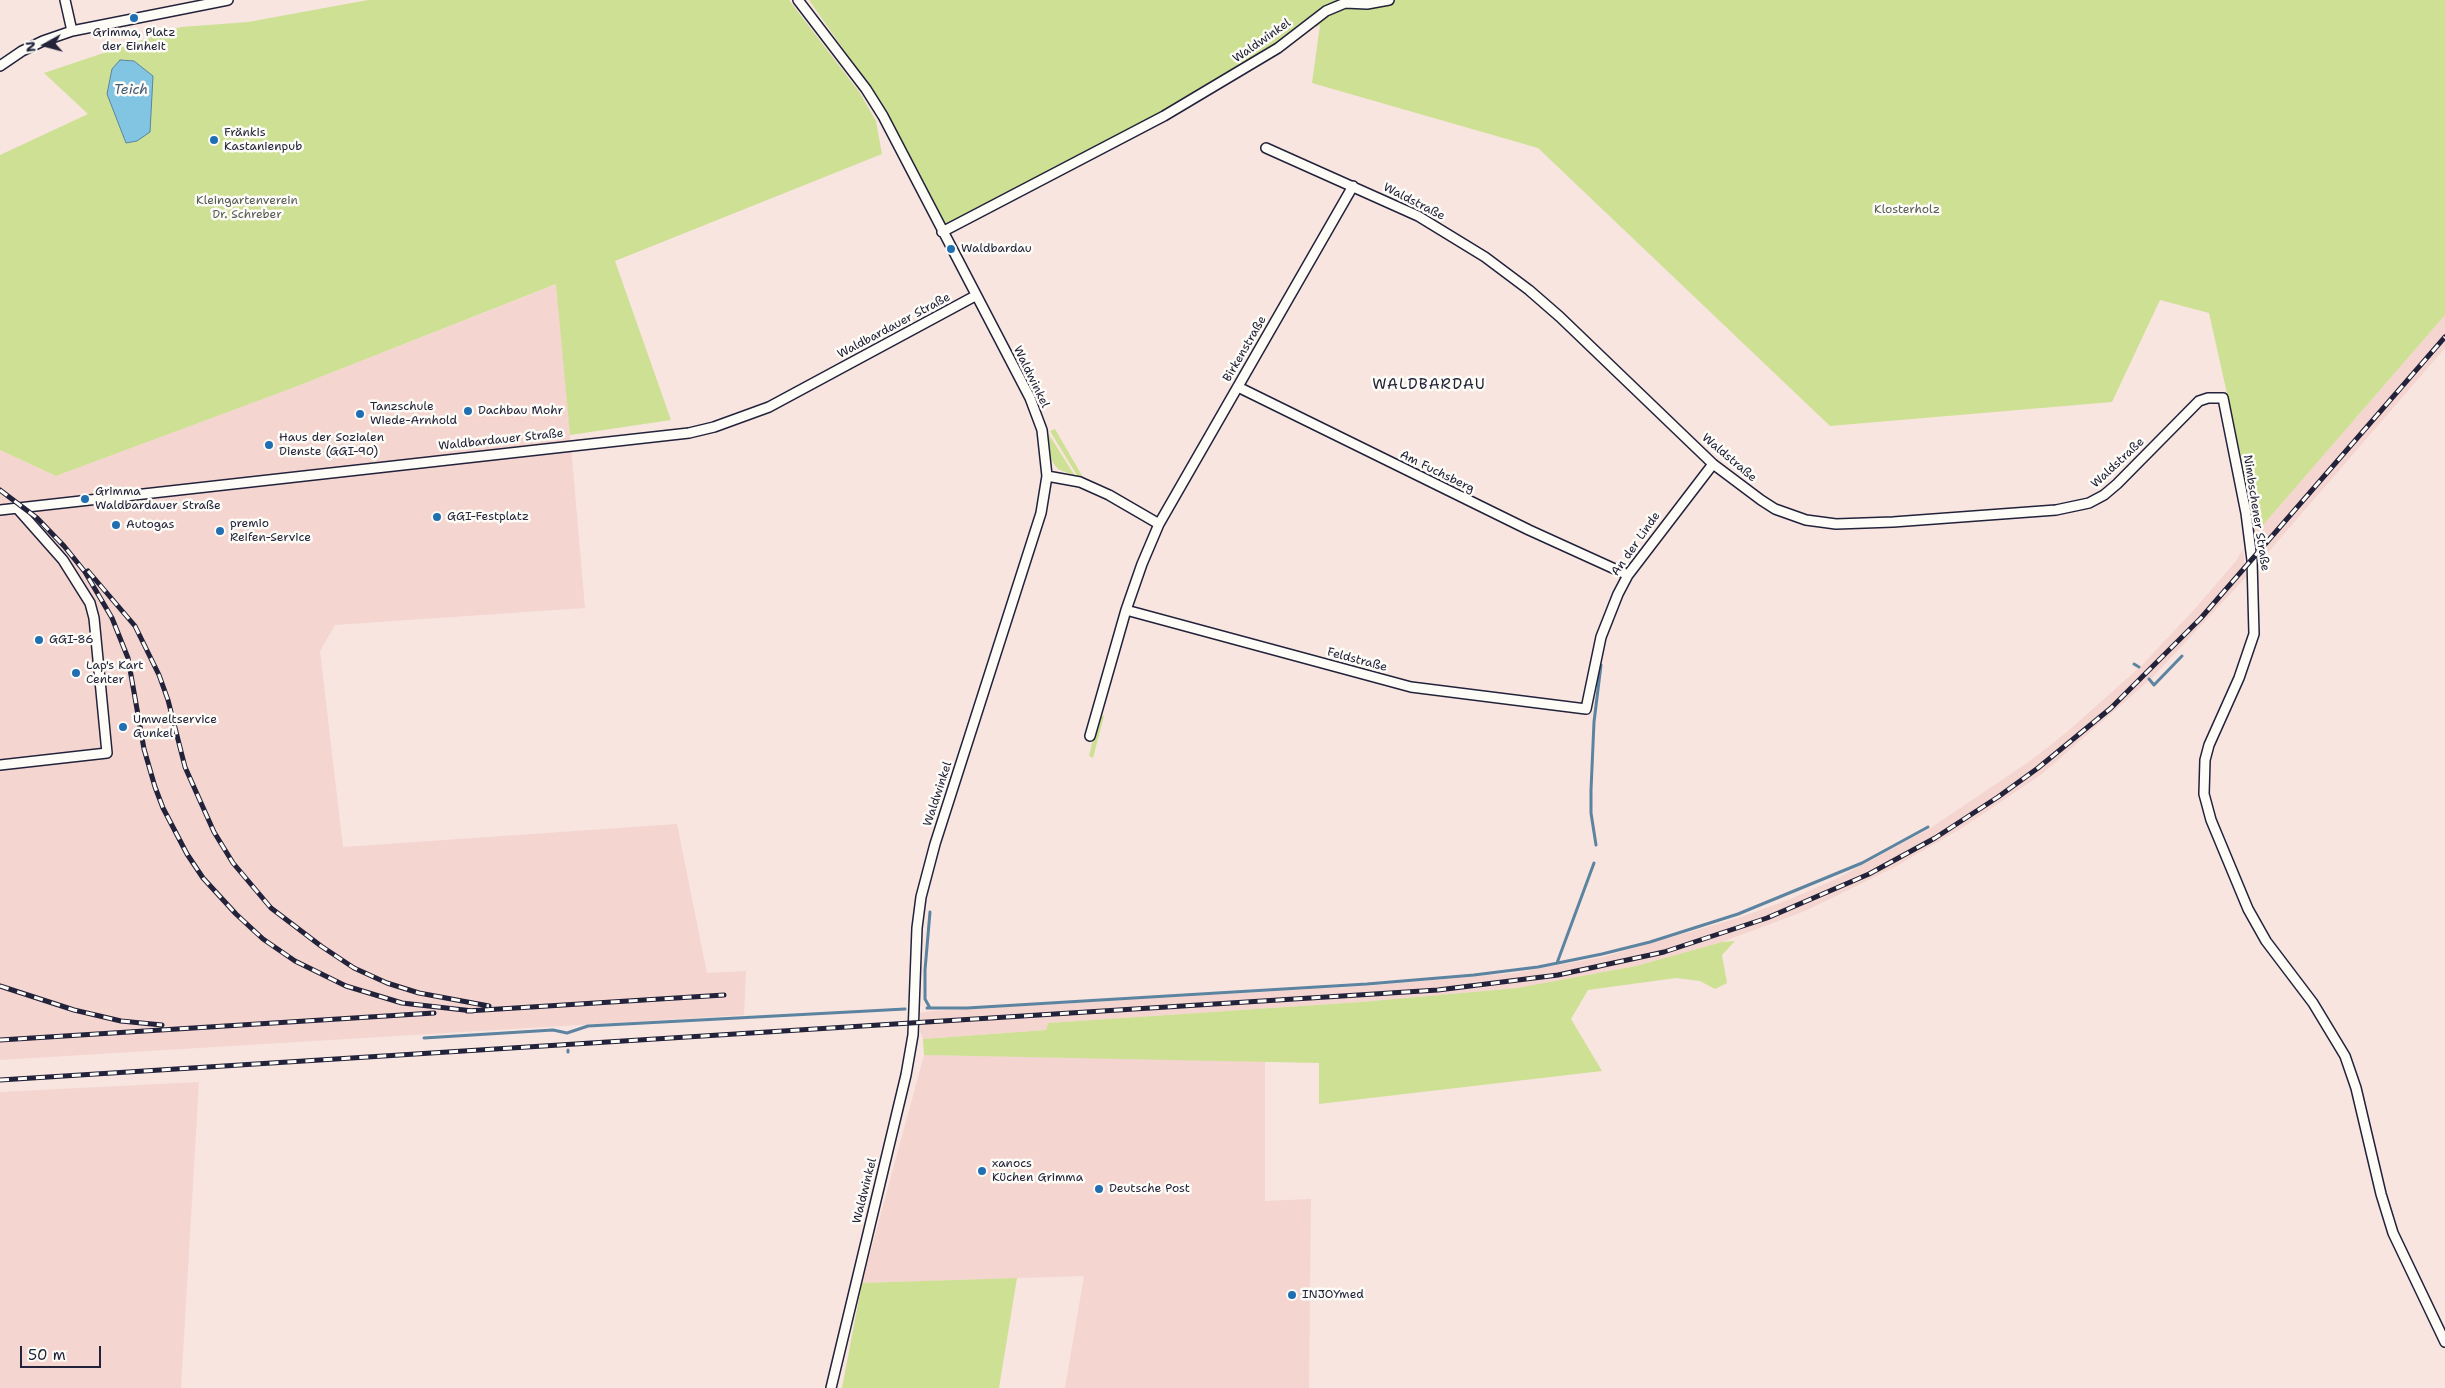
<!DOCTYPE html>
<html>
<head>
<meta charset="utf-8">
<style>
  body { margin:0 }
  #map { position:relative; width:2445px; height:1388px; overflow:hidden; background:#f8e5e0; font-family:"Shantell Sans",sans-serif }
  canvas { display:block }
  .north { position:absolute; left:20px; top:20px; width:50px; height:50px; -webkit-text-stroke:4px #fdfcf7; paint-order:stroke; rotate:263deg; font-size:14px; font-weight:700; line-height:20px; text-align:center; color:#22223b }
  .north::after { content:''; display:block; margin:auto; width:18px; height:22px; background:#22223b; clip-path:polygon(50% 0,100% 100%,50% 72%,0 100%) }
  .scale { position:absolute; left:20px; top:1346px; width:81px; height:22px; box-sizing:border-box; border:2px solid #22223b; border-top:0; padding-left:6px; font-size:15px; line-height:18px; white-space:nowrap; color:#22223b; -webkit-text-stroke:4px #fdfcf7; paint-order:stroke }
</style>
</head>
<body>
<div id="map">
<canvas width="2445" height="1388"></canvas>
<div class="north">N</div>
<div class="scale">50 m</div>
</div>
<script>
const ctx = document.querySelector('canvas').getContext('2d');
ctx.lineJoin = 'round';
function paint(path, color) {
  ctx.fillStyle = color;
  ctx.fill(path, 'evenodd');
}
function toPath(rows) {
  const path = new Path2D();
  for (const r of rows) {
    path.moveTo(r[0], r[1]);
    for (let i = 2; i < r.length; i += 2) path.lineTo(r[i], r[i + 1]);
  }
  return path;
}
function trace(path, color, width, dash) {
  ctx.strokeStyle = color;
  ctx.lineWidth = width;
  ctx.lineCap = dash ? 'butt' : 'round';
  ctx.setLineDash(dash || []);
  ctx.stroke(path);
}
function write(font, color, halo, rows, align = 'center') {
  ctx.font = font + ' "Shantell Sans",sans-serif';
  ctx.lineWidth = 5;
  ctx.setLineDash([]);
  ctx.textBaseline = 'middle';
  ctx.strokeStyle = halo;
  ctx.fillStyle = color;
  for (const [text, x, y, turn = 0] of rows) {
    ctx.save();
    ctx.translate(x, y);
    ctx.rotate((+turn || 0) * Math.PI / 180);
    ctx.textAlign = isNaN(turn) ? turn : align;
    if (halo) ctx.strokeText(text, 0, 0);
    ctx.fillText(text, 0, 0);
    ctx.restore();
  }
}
const built = toPath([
  [557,284,585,608,335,625,320,651,343,847,677,824,707,973,746,971,744,1015,0,1060,0,450,56,476,295,387],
  [2445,315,2445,348,2258,564,2254,528,2263,525],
  [2243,549,2246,577,2153,677,2042,774,1962,828,1893,868,1805,911,1722,942,1636,966,1517,988,1361,1002,1048,1023,1046,1030,923,1039,920,1031,920,1013,931,1011,1367,986,1515,973,1603,957,1738,918,1788,900,1834,880,1929,829,2030,761,2067,732,2141,666,2193,611,2236,561],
  [924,1055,1265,1061,1265,1201,1311,1199,1309,1388,1065,1388,1084,1276,862,1283],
  [199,1082,181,1388,0,1388,0,1092]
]);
const green = toPath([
  [368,0,789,0,860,93,876,121,882,154,615,261,671,420,570,435,556,284,295,387,56,476,0,450,0,155,88,114,44,73,181,27,248,22],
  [809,0,2445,0,2445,315,2263,525,2251,501,2209,313,2160,300,2112,402,1830,426,1538,148,1312,83,1320,25,1279,43,1224,80,946,226,887,112],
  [1055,429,1084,479,1078,477,1050,431],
  [1048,433,1075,476,1058,469,1054,464,1051,458],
  [1099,715,1104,716,1093,758,1089,756],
  [1735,941,1722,955,1727,983,1715,989,1700,981,1676,978,1588,990,1571,1019,1602,1071,1319,1104,1319,1063,924,1055,923,1039,1046,1030,1048,1023,1361,1002,1517,988,1636,966,1722,942],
  [1017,1278,999,1388,842,1388,862,1283]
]);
const water = toPath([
  [120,60,134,61,153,76,150,132,137,141,126,143,107,94,112,69,120,60]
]);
const stream = toPath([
  [2134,664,2139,667],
  [2149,679,2154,685,2182,656],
  [1596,845,1591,813,1591,790,1594,722,1601,665],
  [930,912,925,970,925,999,930,1008],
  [1557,963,1594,863],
  [927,1008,967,1008,1367,984,1474,975,1538,967,1602,954,1650,942,1738,914,1862,863,1928,827],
  [424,1038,553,1030,567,1033,588,1026,905,1009],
  [568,1050,568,1052]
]);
const street = toPath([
  [65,0,72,31],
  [798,0,866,89,883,116,1030,398,1042,430,1047,476,1041,513,935,844,921,897,917,928,913,1035,906,1075,831,1388],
  [0,66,22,51,43,41,72,31,228,0],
  [1266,148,1418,216,1485,257,1529,290,1560,317,1713,464,1761,500,1775,509,1806,520,1836,524,1893,522,2056,510,2089,503,2104,495,2117,484,2199,401,2208,398,2223,398,2246,513,2252,560,2254,634,2239,678,2209,745,2205,760,2204,794,2211,820,2248,909,2266,941,2313,1003,2345,1056,2356,1088,2381,1194,2393,1233,2445,1342],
  [942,232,1164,116,1278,48,1326,11,1345,3,1367,4,1389,0],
  [1238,387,1529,530,1628,575],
  [1047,476,1080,482,1109,495,1159,524],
  [0,510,689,433,714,427,769,407,975,296],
  [1126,610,1411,687,1586,709,1601,637,1618,594,1628,575,1713,464],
  [1090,736,1126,610,1142,564,1159,524,1353,186],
  [0,765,107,753,94,618,90,603,63,560,17,508]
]);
const rail = toPath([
  [0,490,37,518,64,546,85,572,112,618,128,658,144,749,155,787,163,808,187,854,203,878,236,914,263,939,295,961,346,986,402,1003,473,1011],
  [88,571,135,626,159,675,168,700,185,767,214,832,233,863,271,908,321,946,354,968,387,983,419,993,489,1006],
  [0,986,74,1010,121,1021,162,1025],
  [467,1011,724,995],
  [0,1040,434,1013],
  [0,1080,1438,990,1558,975,1664,952,1767,918,1869,874,1935,838,1998,797,2038,768,2111,708,2201,618,2445,337]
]);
const markers = [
  [134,18,5,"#1f6fb2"],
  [214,140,5,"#1f6fb2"],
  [951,249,5,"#1f6fb2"],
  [468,411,5,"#1f6fb2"],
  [360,414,5,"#1f6fb2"],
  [269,445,5,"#1f6fb2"],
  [85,499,5,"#1f6fb2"],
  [437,517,5,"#1f6fb2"],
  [116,525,5,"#1f6fb2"],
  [220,531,5,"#1f6fb2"],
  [39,640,5,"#1f6fb2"],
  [76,673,5,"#1f6fb2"],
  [123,727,5,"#1f6fb2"],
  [982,1171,5,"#1f6fb2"],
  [1099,1189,5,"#1f6fb2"],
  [1292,1295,5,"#1f6fb2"]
];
const poiNames = [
  ["Grimma, Platz",134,33,"center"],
  ["der Einheit",134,47,"center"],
  ["Fränkis",224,133],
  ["Kastanienpub",224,147],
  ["Waldbardau",961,249],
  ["Tanzschule",370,407],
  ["Wiede-Arnhold",370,421],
  ["Dachbau Mohr",478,411],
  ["Haus der Sozialen",279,438],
  ["Dienste (GGI-90)",279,452],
  ["Grimma",95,492],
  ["Waldbardauer Straße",95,506],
  ["GGI-Festplatz",447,517],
  ["premio",230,524],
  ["Reifen-Service",230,538],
  ["Autogas",126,525],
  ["GGI-86",49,640],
  ["Lap's Kart",86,666],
  ["Center",86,680],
  ["Umweltservice",133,720],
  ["Gunkel",133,734],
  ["xanocs",992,1164],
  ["Küchen Grimma",992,1178],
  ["Deutsche Post",1109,1189],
  ["INJOYmed",1302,1295]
];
const streetNames = [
  ["Waldwinkel",1262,41,-35],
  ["Waldstraße",1414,202,27],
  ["Waldbardauer Straße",894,326,-28],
  ["Birkenstraße",1245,349,-60],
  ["Waldwinkel",1031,377,64],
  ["Waldbardauer Straße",501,440,-6],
  ["Waldstraße",1729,458,40],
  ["Waldstraße",2118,463,-43],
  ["Am Fuchsberg",1437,472,26],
  ["Nimbschener Straße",2256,513,81],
  ["An der Linde",1636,544,-55],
  ["Feldstraße",1357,660,15],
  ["Waldwinkel",938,794,-72],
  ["Waldwinkel",865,1191,-76]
];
const parkNames = [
  ["Kleingartenverein",247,201],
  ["Dr. Schreber",247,215],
  ["Klosterholz",1907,210]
];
const waterNames = [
  ["Teich",131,90]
];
const quarterNames = [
  ["WALDBARDAU",1429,385]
];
paint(built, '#f4d5d0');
paint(green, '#cee094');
paint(water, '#82c5e3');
trace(water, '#5c84a0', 1);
trace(stream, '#5c84a0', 3);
trace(street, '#22223b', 12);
trace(street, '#fdfcf7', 9);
trace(rail, '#22223b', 5);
trace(rail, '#fdfcf7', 3, [9]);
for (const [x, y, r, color] of markers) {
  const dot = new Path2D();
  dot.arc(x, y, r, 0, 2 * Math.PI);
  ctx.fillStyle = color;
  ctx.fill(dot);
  trace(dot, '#fdfcf7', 2);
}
write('12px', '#22223b', '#fdfcf7', poiNames, 'left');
write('12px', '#22223b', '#fdfcf7', streetNames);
write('12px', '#565b56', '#fdfcf7', parkNames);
write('italic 14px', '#445b76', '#fdfcf7', waterNames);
ctx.letterSpacing = '1px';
write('15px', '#22223b', '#fdfcf7', quarterNames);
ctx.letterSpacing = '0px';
</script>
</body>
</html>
